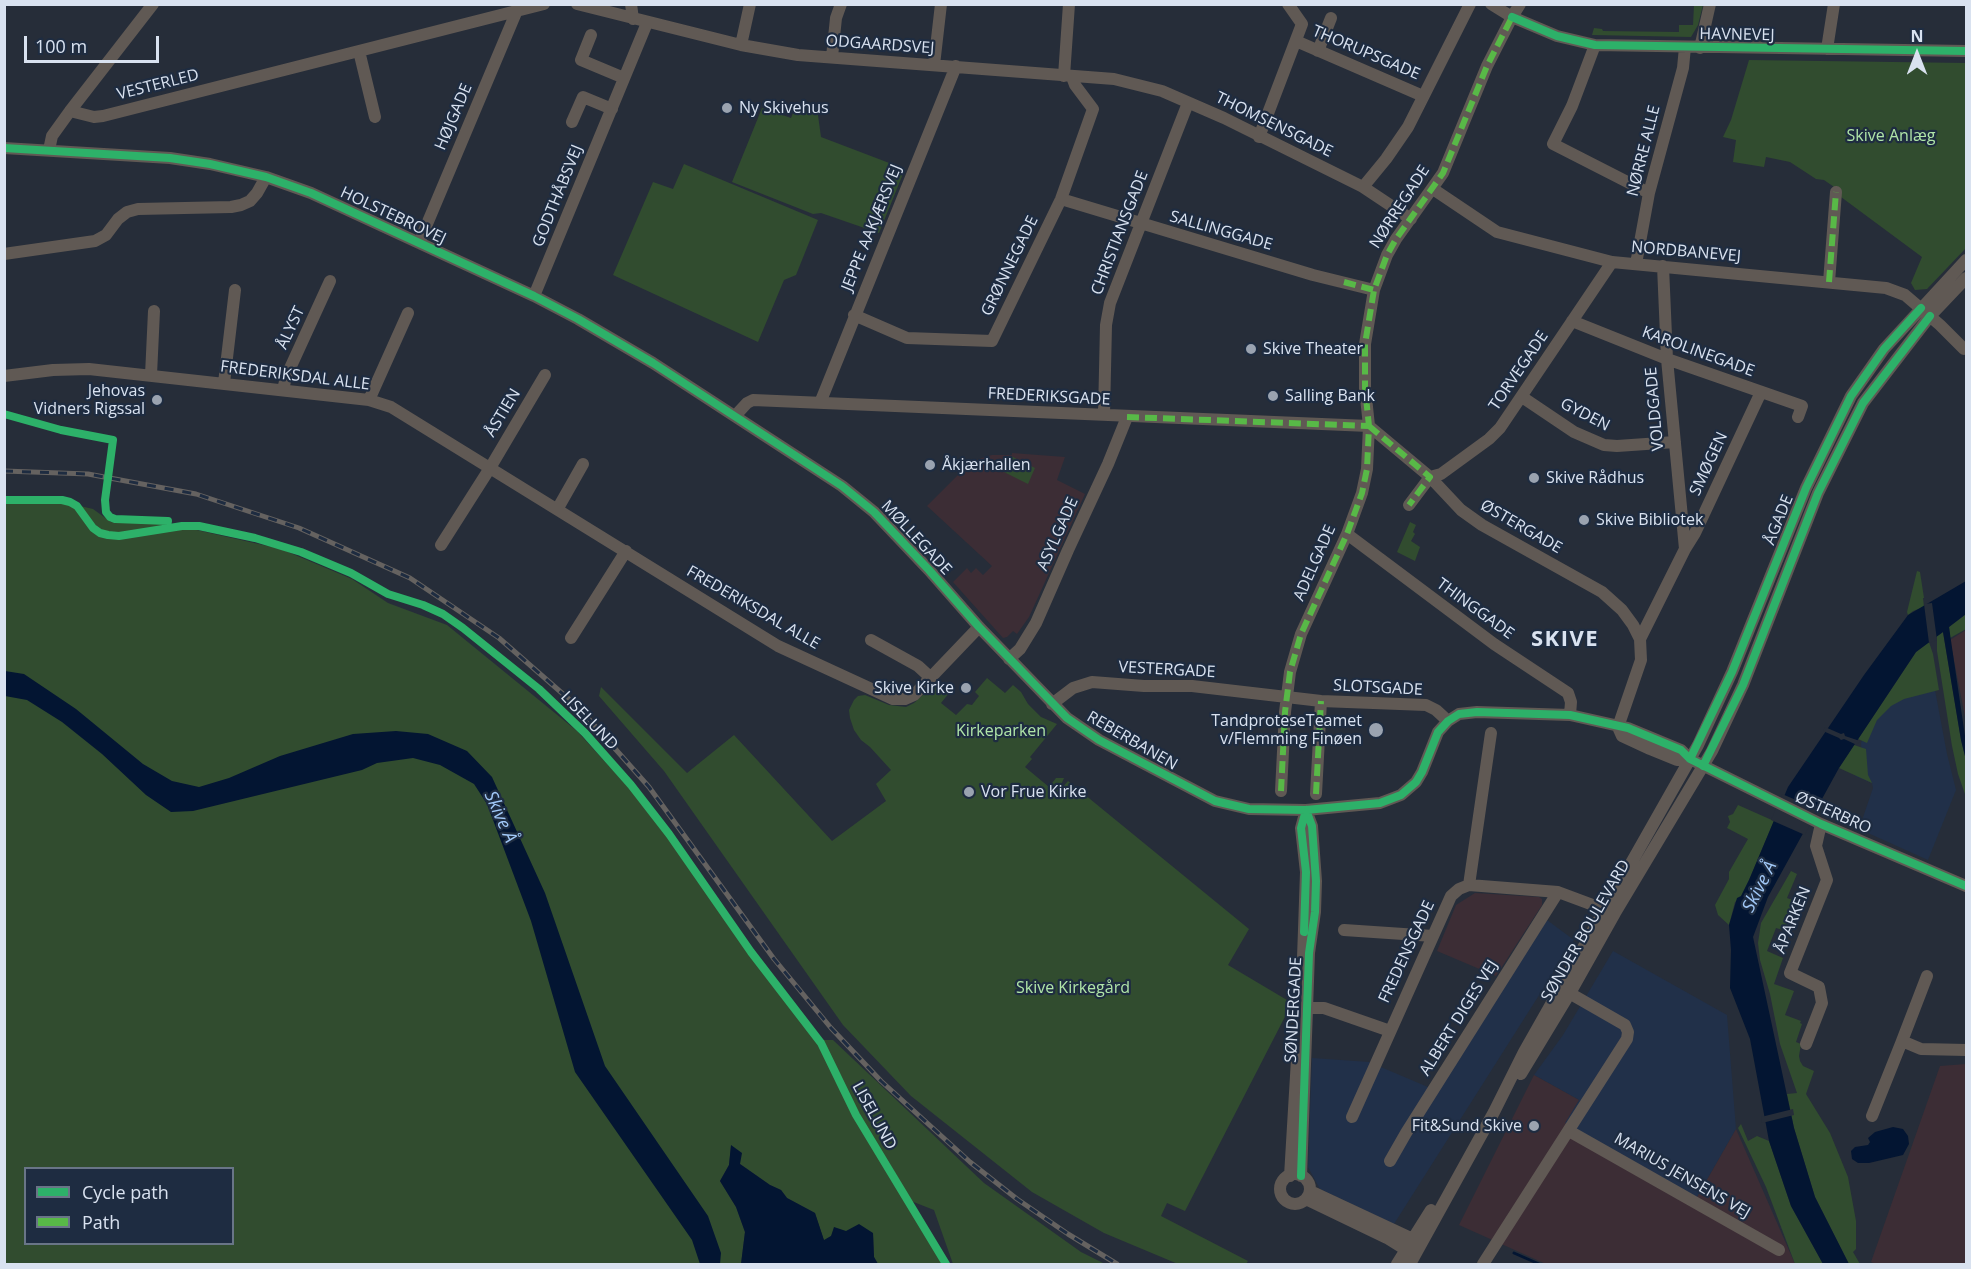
<!DOCTYPE html>
<html>
<head>
<meta charset="utf-8">
<style>
  body { margin:0 }
  #map { position:relative; width:1971px; height:1269px; overflow:hidden; background:#262d39; font-family:"Open Sans",sans-serif }
  canvas { display:block }
  .frame { position:absolute; inset:0; border:6px solid #d9e2f0; pointer-events:none }
  .legend { position:absolute; left:24px; top:1167px; width:210px; height:78px; box-sizing:border-box; background:#1e2c41; border:2px solid #697587; margin:0; padding:8px 10px; list-style:none; font-size:18px; color:#d9e2f0 }
  .legend li { display:flex; align-items:center; gap:12px; height:30px }
  .legend b { width:30px; border:2px solid #697587 }
  .north { position:absolute; left:1887px; top:24px; width:60px; height:60px; -webkit-text-stroke:4px #1e2c41; paint-order:stroke; rotate:0deg; font-size:16px; font-weight:700; line-height:24px; text-align:center; color:#d9e2f0 }
  .north::after { content:''; display:block; margin:auto; width:21px; height:27px; background:#d9e2f0; clip-path:polygon(50% 0,100% 100%,50% 72%,0 100%) }
  .scale { position:absolute; left:24px; top:36px; width:135px; height:27px; box-sizing:border-box; border:3px solid #d9e2f0; border-top:0; padding-left:8px; font-size:18px; line-height:21px; white-space:nowrap; color:#d9e2f0; -webkit-text-stroke:4px #1e2c41; paint-order:stroke }
</style>
</head>
<body>
<div id="map">
<canvas width="1971" height="1269"></canvas>
<div class="frame"></div>
<ul class="legend">
<li><b style="height:8px;background:#2db169"></b>Cycle path</li>
<li><b style="height:8px;background:#58b947"></b>Path</li>
</ul>
<div class="north">N</div>
<div class="scale">100 m</div>
</div>
<script>
const ctx = document.querySelector('canvas').getContext('2d');
ctx.lineJoin = 'round';
function paint(path, color) {
  ctx.fillStyle = color;
  ctx.fill(path, 'evenodd');
}
function toPath(rows) {
  const path = new Path2D();
  for (const r of rows) {
    if (r.length === 3) {
      path.moveTo(r[0] + r[2], r[1]);
      path.arc(r[0], r[1], r[2], 0, 2 * Math.PI);
      continue;
    }
    path.moveTo(r[0], r[1]);
    for (let i = 2; i < r.length; i += 2) path.lineTo(r[i], r[i + 1]);
  }
  return path;
}
function trace(path, color, width, dash) {
  ctx.strokeStyle = color;
  ctx.lineWidth = width;
  ctx.lineCap = dash ? 'butt' : 'round';
  ctx.setLineDash(dash || []);
  ctx.stroke(path);
}
function write(font, color, halo, rows, align = 'center') {
  ctx.font = font + ' "Open Sans",sans-serif';
  ctx.lineWidth = 4.5;
  ctx.setLineDash([]);
  ctx.textBaseline = 'middle';
  ctx.strokeStyle = halo;
  ctx.fillStyle = color;
  for (const [text, x, y, turn = 0] of rows) {
    ctx.save();
    ctx.translate(x, y);
    ctx.rotate((+turn || 0) * Math.PI / 180);
    ctx.textAlign = isNaN(turn) ? turn : align;
    if (halo) ctx.strokeText(text, 0, 0);
    ctx.fillText(text, 0, 0);
    ctx.restore();
  }
}
const built = toPath([
  [1935,690,1947,754,1956,790,1928,860,1859,829,1873,788,1872,783,1855,776,1862,760,1861,743,1868,726,1883,707,1902,697],
  [1547,920,1574,940,1394,1224,1320,1189,1308,1167,1312,1058,1369,1062,1435,1090],
  [1613,951,1727,1015,1736,1129,1696,1199,1564,1123,1579,1100,1534,1075,1563,1035]
]);
const industrial = toPath([
  [1012,453,1065,457,1057,480,1085,494,1029,617,1017,634,1013,631,1007,637,1003,638,953,582,967,568,971,573,976,568,983,575,992,566,927,506,972,461,992,455,1012,455],
  [1966,630,1966,722,1950,640],
  [1475,893,1539,897,1542,899,1542,905,1496,976,1437,951,1456,905],
  [1966,1064,1966,1264,1876,1264,1871,1262,1940,1066],
  [1534,1075,1579,1100,1565,1123,1696,1199,1736,1129,1795,1264,1546,1264,1459,1225]
]);
const green = toPath([
  [1694,5,1703,5,1698,25,1691,37,1592,35,1594,28,1602,29,1603,31,1679,32,1679,25,1693,25],
  [1749,60,1966,63,1966,248,1927,289,1915,290,1911,283,1922,257,1841,197,1837,189,1824,180,1816,179,1790,162,1766,157,1764,167,1733,162,1736,140,1723,137,1731,120],
  [796,106,817,108,821,137,905,169,879,233,821,213,813,214,732,182,762,108,791,118],
  [684,164,818,220,796,275,784,280,758,342,613,275,653,182,673,189],
  [1011,456,1035,468,1028,484,1004,472],
  [63,502,93,509,111,522,170,524,281,549,352,579,388,603,447,625,577,731,638,798,823,1040,833,1040,984,1183,1081,1252,1105,1264,953,1264,934,1210,911,1201,885,1155,943,1264,878,1264,874,1257,873,1233,846,1231,831,1236,824,1241,815,1213,787,1198,781,1190,770,1185,740,1164,731,1146,729,1165,720,1181,736,1207,745,1232,741,1264,5,1264,4,503],
  [26,1168,232,1168,232,1244,26,1244],
  [1410,522,1416,525,1413,532,1415,534,1411,541,1420,547,1415,561,1397,552],
  [1917,571,1920,572,1924,598,1923,598,1924,607,1913,611,1908,615,1907,612],
  [1966,614,1966,629,1950,638,1949,627],
  [1943,632,1961,740,1966,760,1966,797,1958,774,1952,746,1937,651,1937,636],
  [1929,642,1933,654,1939,690,1904,699,1891,706,1877,720,1867,743,1858,739,1916,652],
  [987,678,1005,693,1013,685,1021,692,1028,704,1041,717,1057,724,1030,757,1032,759,1025,767,1049,787,1056,778,1064,778,1060,787,1061,789,1068,781,1249,929,1228,965,1292,1003,1185,1211,1167,1203,1161,1216,1248,1261,1246,1264,1178,1264,1104,1233,1032,1192,911,1096,843,1025,664,771,599,696,601,687,687,773,734,735,832,841,886,801,876,784,891,770,870,747,861,740,854,730,850,718,849,710,854,700,858,696,865,695,889,705,906,707,914,703,937,682,949,693,941,703,956,715,967,704,972,705,979,696,975,692],
  [1854,745,1866,749,1868,775,1872,783,1839,768],
  [1738,805,1774,821,1749,880,1741,897,1735,902,1729,925,1718,915,1715,905,1729,879,1729,872,1748,839,1727,828,1730,822,1728,816,1733,814],
  [1791,871,1797,874,1787,898,1798,902,1786,931,1776,928,1767,951,1783,958,1774,984,1794,991,1785,1015,1801,1021,1800,1023,1802,1024,1796,1042,1801,1044,1799,1056,1800,1061,1803,1066,1814,1071,1806,1094,1830,1133,1848,1177,1856,1221,1856,1249,1853,1252,1860,1264,1849,1264,1815,1197,1794,1128,1787,1094,1797,1093,1780,1044,1770,994,1760,960,1758,943,1761,923],
  [1741,1124,1748,1141,1757,1136,1769,1141,1791,1206,1823,1264,1795,1264,1766,1187,1738,1128]
]);
const water = toPath([
  [1966,581,1966,614,1949,627,1966,743,1966,760,1961,740,1943,632,1916,652,1839,768,1768,897,1753,937,1794,1128,1815,1197,1849,1264,1823,1264,1791,1206,1769,1141,1750,1039,1730,988,1731,950,1729,925,1737,898,1741,896,1749,880,1788,787,1864,675,1908,615],
  [5,671,24,674,76,709,143,764,172,781,199,787,229,778,280,756,353,734,396,731,428,734,467,751,492,777,545,893,605,1066,708,1216,721,1253,720,1264,700,1264,692,1240,575,1072,531,921,487,804,474,784,440,765,413,758,377,763,362,770,193,811,171,812,146,795,102,754,62,722,27,700,5,696],
  [1893,1127,1903,1129,1908,1136,1909,1144,1903,1155,1869,1163,1858,1163,1852,1159,1851,1151,1855,1147,1868,1145,1870,1142,1868,1138,1875,1132],
  [731,1145,742,1153,740,1164,770,1185,781,1190,787,1198,815,1213,824,1240,831,1236,834,1227,846,1231,859,1224,873,1233,874,1257,878,1264,741,1264,745,1232,736,1207,720,1181,729,1165]
]);
const pier = toPath([
  [1932,603,1937,640,1929,643,1924,604],
  [1825,727,1841,734,1844,733,1845,736,1860,741,1857,745,1844,739,1841,740,1839,738,1823,731],
  [1782,794,1817,809,1805,835,1771,820],
  [1793,1109,1794,1115,1762,1123,1761,1117]
]);
const stream = toPath([
  [1514,1253,1539,1264]
]);
const minor = toPath([
  [577,4,741,45,798,55,1114,79,1162,91,1224,118,1363,187,1411,219],
  [631,4,633,19],
  [1491,4,1512,17,1557,36,1595,45,1966,51],
  [591,35,581,60,624,78],
  [1296,41,1423,96],
  [741,45,750,4],
  [1595,45,1572,106,1553,144,1649,193],
  [1700,48,1710,4],
  [1827,49,1834,4],
  [359,51,375,117],
  [1318,51,1331,18],
  [832,57,836,18,841,4],
  [934,65,941,4],
  [1064,76,1069,4],
  [70,111,94,117,103,116,544,4],
  [572,122,583,97,612,109],
  [1259,137,1302,24,1288,4],
  [4,148,170,158,210,164,266,177,311,193,534,296,578,319,653,363,842,486,874,512,929,570,979,627,1067,718,1099,740,1215,801,1249,809,1306,810,1380,803,1401,795,1416,782,1422,772,1438,732,1448,721,1459,714,1477,712,1570,715,1628,728,1681,750,1690,759,1821,824,1966,886],
  [49,150,52,136,70,111,153,4],
  [1363,187,1386,159,1408,127,1470,4],
  [1433,189,1497,232,1612,262,1886,288,1905,295,1940,325,1964,349],
  [1061,199,1313,275,1374,290],
  [419,243,518,8],
  [4,254,95,241,106,235,118,219,127,212,138,209,231,207,241,205,250,201,257,193,266,177],
  [1636,264,1649,193,1683,68,1685,47],
  [1663,266,1667,359,1685,549],
  [1829,282,1836,192],
  [534,296,647,23],
  [854,315,907,338,992,341,1061,199,1093,109,1075,85,1072,77],
  [1572,321,1667,359,1802,406,1798,417],
  [151,375,154,311],
  [4,376,53,370,89,369,369,400,391,407,778,646,893,699,905,699,914,695,979,627],
  [224,383,235,290],
  [283,390,286,377,330,281],
  [1522,397,1574,432,1604,445,1617,446,1675,442],
  [369,400,408,313],
  [820,403,956,66],
  [1104,415,1106,325,1110,303,1188,103],
  [735,416,747,403,753,400,1369,426],
  [1369,426,1430,477,1461,510,1482,525,1602,592,1622,610,1633,625,1640,639,1641,660,1618,727],
  [1430,477,1441,474,1489,439,1500,428,1612,262],
  [1409,505,1430,477],
  [558,508,583,464],
  [1347,534,1494,644,1568,693,1571,702,1570,715],
  [441,545,490,468,545,375],
  [571,638,626,551],
  [1640,639,1685,549,1695,533,1761,392],
  [871,640,918,666,931,678],
  [1009,659,1020,649,1036,623,1068,550,1108,464,1127,417],
  [1052,704,1073,688,1092,682,1144,686,1192,686,1321,701,1426,705,1436,710,1448,721],
  [1618,727,1622,736,1650,749,1677,760,1690,759],
  [1281,791,1285,712,1290,672,1301,634,1347,534,1362,493,1367,469,1369,426,1365,388,1365,344,1374,290,1387,255,1396,239,1443,173,1487,66,1512,17,1520,4],
  [1316,794,1321,701],
  [1469,885,1491,733],
  [1344,930,1433,936],
  [1303,958,1306,872,1301,828,1306,810],
  [1307,1008,1324,1008,1390,1031],
  [1902,1041,1927,976],
  [1806,1044,1822,1003,1819,987,1790,973,1827,880,1816,846,1821,824],
  [1521,1074,1570,993,1615,913,1712,751,1743,685,1818,493,1863,403,1930,316,1966,278],
  [1872,1116,1902,1041,1921,1049,1966,1050],
  [1352,1117,1451,896,1459,889,1469,885,1558,892,1609,911],
  [1569,1131,1779,1250],
  [1390,1161,1406,1133,1558,892],
  [1295,1189,15],
  [1290,1176,1297,1059],
  [1301,1176,1309,953,1315,912,1316,881,1312,826,1306,810],
  [1310,1191,1417,1241],
  [1306,1199,1387,1238,1411,1253],
  [1397,1264,1431,1210],
  [1410,1264,1494,1112,1524,1052,1698,745,1732,672,1806,488,1851,396,1884,349,1966,260],
  [1483,1264,1627,1039,1628,1032,1625,1025,1564,990]
]);
const rail = toPath([
  [4,471,88,474,196,494,299,528,410,578,499,638,579,708,649,787,774,959,831,1028,881,1081,970,1162,1017,1199,1068,1234,1117,1264]
]);
const quiet = toPath([
  [1344,282,1374,290],
  [1829,282,1836,192],
  [1127,417,1369,426],
  [1369,426,1430,477,1409,505],
  [1281,791,1285,712,1290,672,1301,634,1347,534,1362,493,1367,469,1369,426,1365,388,1365,344,1374,290,1387,255,1396,239,1443,173,1487,66,1512,17],
  [1316,794,1321,701]
]);
const cycleway = toPath([
  [1512,17,1557,36,1595,45,1966,51],
  [4,148,170,158,210,164,266,177,311,193,534,296,578,319,653,363,842,486,874,512,929,570,979,627,1067,718,1099,740,1215,801,1249,809,1306,810,1380,803,1401,795,1416,782,1422,772,1438,732,1448,721,1459,714,1477,712,1570,715,1628,728,1681,750,1690,759,1821,824,1966,886],
  [4,414,61,430,113,440,105,500,106,512,110,517,115,519,168,521],
  [4,500,62,500,70,502,77,506,93,528,100,533,108,535,119,536,182,526,199,526,255,538,301,552,351,573,388,594,423,605,443,614,463,628,539,689,585,733,631,785,669,834,751,952,821,1043,856,1115,946,1264],
  [1690,759,1732,672,1806,488,1851,396,1884,349,1921,308],
  [1703,766,1743,685,1818,493,1863,403,1930,316],
  [1304,932,1306,872,1301,828,1306,810],
  [1301,1176,1309,953,1315,912,1316,881,1312,826,1306,810]
]);
const markers = [
  [727,108,6,"#9aa3b0"],
  [1251,349,6,"#9aa3b0"],
  [1273,396,6,"#9aa3b0"],
  [157,400,6,"#9aa3b0"],
  [930,465,6,"#9aa3b0"],
  [1534,478,6,"#9aa3b0"],
  [1584,520,6,"#9aa3b0"],
  [966,688,6,"#9aa3b0"],
  [1376,730,8,"#9aa3b0"],
  [969,792,6,"#9aa3b0"],
  [1534,1126,6,"#9aa3b0"]
];
const streetNames = [
  ["HAVNEVEJ",1737,35,1],
  ["ODGAARDSVEJ",880,45,4],
  ["THORUPSGADE",1366,53,23],
  ["VESTERLED",158,85,-14],
  ["HØJGADE",454,117,-67],
  ["THOMSENSGADE",1274,125,26],
  ["NØRRE ALLE",1644,151,-76],
  ["GODTHÅBSVEJ",558,196,-68],
  ["NØRREGADE",1400,207,-57],
  ["HOLSTEBROVEJ",393,216,25],
  ["JEPPE AAKJÆRSVEJ",872,228,-68],
  ["SALLINGGADE",1221,231,16],
  ["CHRISTIANSGADE",1120,233,-69],
  ["NORDBANEVEJ",1686,252,5],
  ["GRØNNEGADE",1010,266,-64],
  ["ÅLYST",291,328,-65],
  ["KAROLINEGADE",1698,352,20],
  ["TORVEGADE",1519,371,-56],
  ["FREDERIKSDAL ALLE",295,376,7],
  ["FREDERIKSGADE",1049,397,3],
  ["VOLDGADE",1655,409,-95],
  ["ÅSTIEN",503,413,-59],
  ["GYDEN",1585,415,27],
  ["SMØGEN",1709,464,-65],
  ["ÅGADE",1779,520,-68],
  ["ØSTERGADE",1521,527,30],
  ["ASYLGADE",1058,534,-66],
  ["MØLLEGADE",916,538,47],
  ["ADELGADE",1315,563,-66],
  ["FREDERIKSDAL ALLE",753,608,30],
  ["THINGGADE",1475,609,36],
  ["VESTERGADE",1167,670,3],
  ["SLOTSGADE",1378,688,3],
  ["LISELUND",589,721,46],
  ["REBERBANEN",1132,741,30],
  ["ØSTERBRO",1833,813,24],
  ["ÅPARKEN",1793,920,-68],
  ["SØNDER BOULEVARD",1586,931,-60],
  ["FREDENSGADE",1407,952,-65],
  ["SØNDERGADE",1294,1010,-87],
  ["ALBERT DIGES VEJ",1459,1018,-58],
  ["LISELUND",874,1116,61],
  ["MARIUS JENSENS VEJ",1682,1176,30]
];
const poiNames = [
  ["Ny Skivehus",739,108],
  ["Skive Theater",1263,349],
  ["Jehovas",145,391,"right"],
  ["Vidners Rigssal",145,409,"right"],
  ["Salling Bank",1285,396],
  ["Åkjærhallen",942,465],
  ["Skive Rådhus",1546,478],
  ["Skive Bibliotek",1596,520],
  ["Skive Kirke",954,688,"right"],
  ["TandproteseTeamet",1362,721,"right"],
  ["v/Flemming Finøen",1362,739,"right"],
  ["Vor Frue Kirke",981,792],
  ["Fit&Sund Skive",1522,1126,"right"]
];
const parkNames = [
  ["Skive Anlæg",1891,136],
  ["Kirkeparken",1001,731],
  ["Skive Kirkegård",1073,988]
];
const waterNames = [
  ["Skive Å",500,817,66],
  ["Skive Å",1760,887,-63]
];
const districtNames = [
  ["SKIVE",1565,640]
];
paint(built, '#213049');
paint(industrial, '#3c2d35');
paint(green, '#314c2f');
paint(water, '#031532');
paint(pier, '#262d39');
trace(stream, '#031532', 3);
trace(minor, '#605954', 12);
trace(rail, '#656260', 5);
trace(rail, '#1e2c41', 3, [9]);
trace(quiet, '#58b947', 6, [12, 6]);
trace(cycleway, '#2db169', 8);
for (const [x, y, r, color] of markers) {
  const dot = new Path2D();
  dot.arc(x, y, r, 0, 2 * Math.PI);
  ctx.fillStyle = color;
  ctx.fill(dot);
  trace(dot, '#1e2c41', 2);
}
write('16px', '#d9e2f0', '#1e2c41', streetNames);
write('16px', '#d9e2f0', '#1e2c41', poiNames, 'left');
write('16px', '#b0e5a8', '#1e2c41', parkNames);
write('italic 18px', '#a1c8f7', '#1e2c41', waterNames);
ctx.letterSpacing = '1.5px';
write('bold 22px', '#d9e2f0', '#1e2c41', districtNames);
ctx.letterSpacing = '0px';
</script>
</body>
</html>
